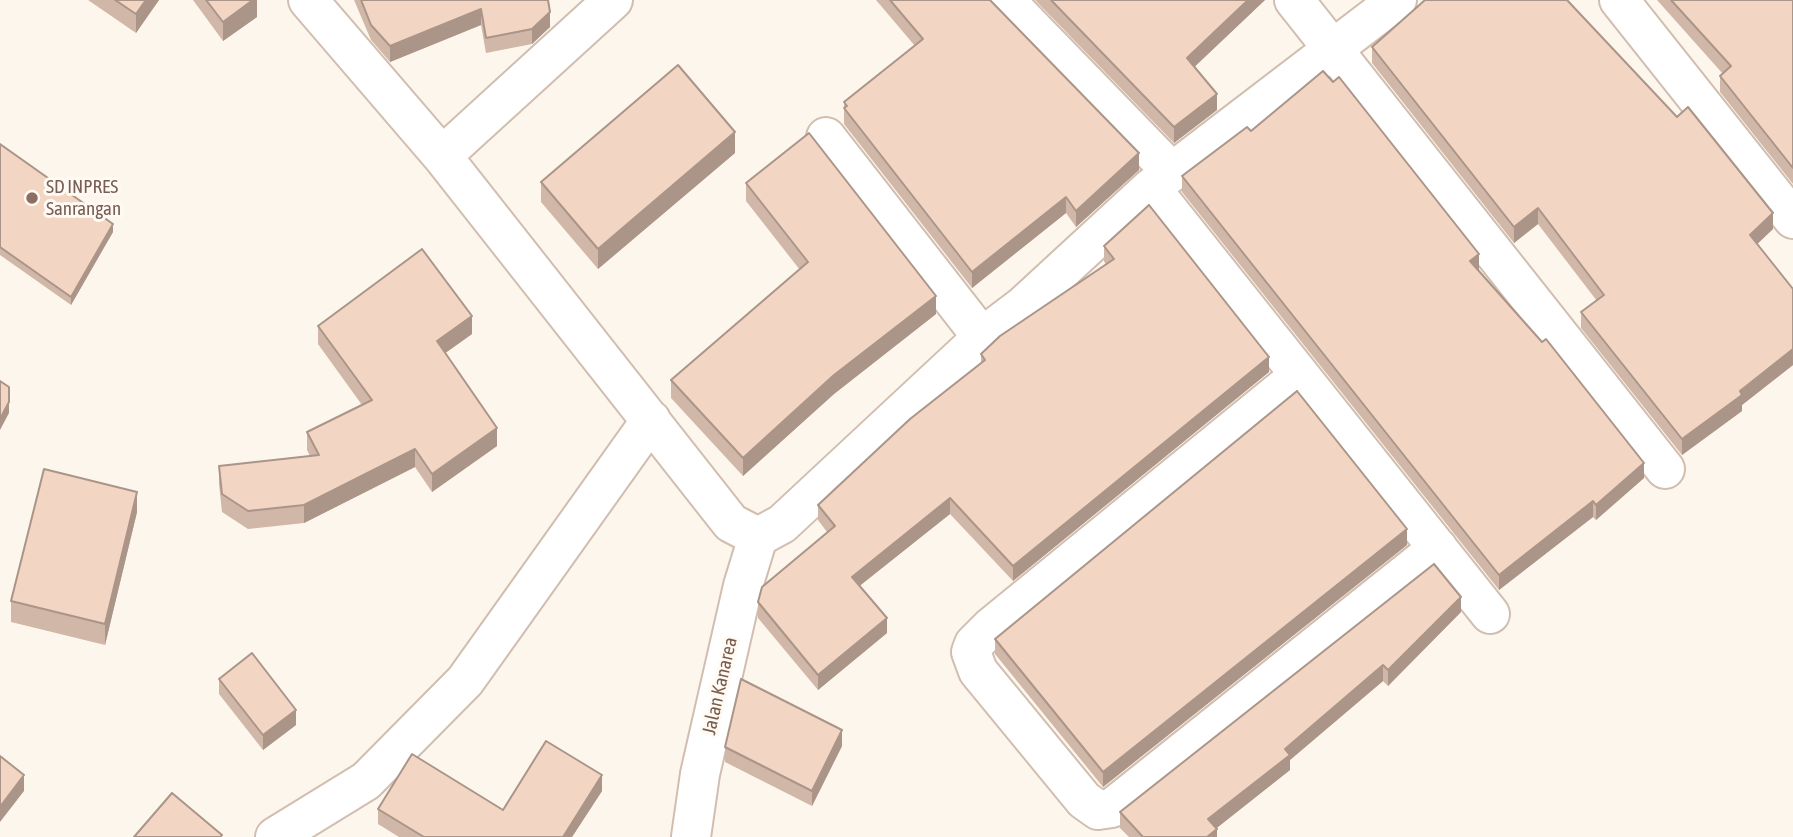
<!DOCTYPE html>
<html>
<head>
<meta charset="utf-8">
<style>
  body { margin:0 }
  canvas { display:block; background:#fdf6ec }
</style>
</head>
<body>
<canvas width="1793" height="837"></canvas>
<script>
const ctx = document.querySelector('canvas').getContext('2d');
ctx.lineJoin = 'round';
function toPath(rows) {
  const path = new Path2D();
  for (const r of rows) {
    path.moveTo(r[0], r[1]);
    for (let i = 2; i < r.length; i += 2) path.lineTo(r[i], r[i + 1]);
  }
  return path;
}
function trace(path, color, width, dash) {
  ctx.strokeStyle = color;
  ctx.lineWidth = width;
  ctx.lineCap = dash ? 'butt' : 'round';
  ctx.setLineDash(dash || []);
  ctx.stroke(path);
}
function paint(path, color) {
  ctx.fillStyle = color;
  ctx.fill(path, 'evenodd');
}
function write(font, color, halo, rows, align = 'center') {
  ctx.font = font + ' "Asap Condensed",sans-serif';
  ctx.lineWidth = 6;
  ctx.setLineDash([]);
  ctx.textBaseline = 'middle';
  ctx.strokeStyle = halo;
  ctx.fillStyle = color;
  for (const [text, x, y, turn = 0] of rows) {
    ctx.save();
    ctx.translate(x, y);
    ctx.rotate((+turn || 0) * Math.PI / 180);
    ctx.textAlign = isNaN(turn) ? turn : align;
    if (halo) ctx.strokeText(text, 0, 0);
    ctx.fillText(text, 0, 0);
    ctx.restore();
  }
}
const minor = toPath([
  [308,0,442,156,731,523,758,537,782,524,986,334,1023,306,1151,188,1397,0],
  [1005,0,1171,171],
  [1294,0,1665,469],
  [1619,0,1793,219],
  [826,137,982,337],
  [442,156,613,0],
  [1151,188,1490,614],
  [1300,375,991,627,974,644,971,652,978,671,1084,800,1098,810,1112,808,1438,548],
  [275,837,366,781,465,681,651,420],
  [691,837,700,774,743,586,758,537]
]);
const wall = toPath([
  [88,0,159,0,136,33],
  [193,0,257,0,257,17,223,41],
  [354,0,548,0,550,27,532,44,486,53,481,25,390,62,371,40],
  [876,0,990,0,1139,170,1076,227,1066,213,972,288,844,124,844,102,915,46],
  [1035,0,1265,0,1194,67,1217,110,1174,143],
  [1657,0,1793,0,1793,184,1720,92,1720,76,1723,74],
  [1372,47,1773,229,1757,244,1793,289,1793,365,1742,405,1742,411,1682,455,1581,328,1581,312,1597,301,1538,224,1514,243,1372,63],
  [1251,131,1479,270,1644,478,1596,520,1593,517,1499,590,1182,192,1182,176],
  [0,144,113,232,71,305,0,255],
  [735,153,598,269,541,202,541,182],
  [746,183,936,314,834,394,743,476,671,398,671,380,800,270,746,201],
  [1104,246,1269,372,1013,581,950,514,859,586,887,633,818,690,758,618,758,602,827,532,818,520,818,505,981,363,981,354,1106,265,1104,261],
  [318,326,472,334,445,353,497,446,432,492,415,467,304,523,248,529,222,512,219,484,219,466,310,456,307,450,307,432,362,405,318,344],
  [137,512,105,645,11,622,11,601],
  [1407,545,1103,787,995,654,995,639],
  [1461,612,1388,686,1383,681,1290,760,1290,770,1216,828,1217,837,1129,837,1120,828,1120,812],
  [219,679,296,725,263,750,219,694],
  [842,746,812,806,725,762,725,747],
  [602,791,572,837,399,837,378,824,378,809,503,810]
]);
const shadedWall = toPath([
  [146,0,159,0,136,33,136,14],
  [253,0,257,0,257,17,223,41,223,22],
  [1248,0,1265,0,1187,74,1187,58],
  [481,9,481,25,390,62,390,46],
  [550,12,550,27,532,44,532,29],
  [1217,94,1217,110,1174,143,1174,127],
  [735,132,735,153,598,269,598,249],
  [1139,153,1139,170,1076,227,1076,211],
  [1066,197,1066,213,972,288,972,272],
  [1538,208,1538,224,1514,243,1514,227],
  [1773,213,1773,229,1750,251,1750,235],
  [113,224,113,232,71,305,71,297],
  [1479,254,1479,270,1470,277,1470,261],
  [936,296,936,314,834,394,743,476,743,458,834,375],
  [472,316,472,334,437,359,437,341],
  [1793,349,1793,365,1742,405,1742,411,1682,455,1682,439],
  [1269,357,1269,372,1013,581,1013,566],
  [9,402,9,413,0,430,0,419],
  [497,428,497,446,432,492,432,474],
  [415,449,415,467,304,523,304,505],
  [1644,463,1644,478,1596,520,1596,505],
  [137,492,137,512,105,645,105,624],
  [950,498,950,514,852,592,852,577],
  [1593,501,1593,517,1499,590,1499,575],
  [1407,529,1407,545,1103,787,1103,772],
  [1461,597,1461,612,1388,686,1388,670],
  [887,618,887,633,818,690,818,675],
  [1383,665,1383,681,1290,760,1290,770,1208,835,1208,819,1285,749],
  [296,710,296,725,263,750,263,735],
  [842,730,842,746,812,806,812,791],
  [24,775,24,791,0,822,0,807],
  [602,775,602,791,572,837,563,837],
  [1217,829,1217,837,1207,837]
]);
const building = toPath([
  [115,0,146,0,136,14,115,0],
  [206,0,253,0,223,22,206,0],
  [361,0,548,0,550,12,532,29,486,38,481,9,390,46,371,25,361,0],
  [890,0,990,0,1139,153,1076,211,1066,197,972,272,844,108,847,106,844,102,923,39,890,0],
  [1051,0,1248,0,1187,58,1217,94,1174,127,1051,0],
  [1425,0,1567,0,1677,117,1688,107,1773,213,1750,235,1793,289,1793,349,1740,391,1742,395,1682,439,1581,312,1604,295,1538,208,1514,227,1372,47,1425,0],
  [1671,0,1793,0,1793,168,1720,76,1731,66,1671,0],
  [678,65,735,132,598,249,541,182,678,65],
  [1323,71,1333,82,1339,77,1479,254,1470,261,1542,342,1546,339,1644,463,1596,505,1593,501,1499,575,1182,176,1247,127,1251,131,1323,71],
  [809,133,936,296,834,375,743,458,671,380,808,262,746,183,809,133],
  [0,144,113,224,71,297,0,247,0,144],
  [1149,205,1269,357,1013,566,950,498,852,577,887,618,818,675,758,602,762,587,835,526,818,505,910,419,985,360,981,354,1000,336,1114,259,1104,246,1149,205],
  [422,249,472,316,437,341,497,428,432,474,415,449,304,505,248,511,222,494,219,466,319,455,307,432,372,400,318,326,422,249],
  [0,381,9,387,9,402,0,419,0,381],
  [1297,391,1407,529,1103,772,995,639,1297,391],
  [44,469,137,492,105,624,11,601,44,469],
  [1434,564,1461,597,1388,670,1383,665,1285,749,1290,755,1208,819,1217,829,1207,837,1143,837,1120,812,1434,564],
  [252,653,296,710,263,735,219,679,252,653],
  [741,679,842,730,812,791,725,747,741,679],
  [546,741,602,775,563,837,424,837,378,809,412,754,503,810,546,741],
  [0,756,24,775,0,807,0,756],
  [172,793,222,835,220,837,134,837,172,793]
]);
const markers = [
  [32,198,7,"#8d6e63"]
];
const educationNames = [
  ["SD INPRES",46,187],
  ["Sanrangan",46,209]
];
const streetNames = [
  ["Jalan Kanarea",720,686,-77]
];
trace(minor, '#d1beb0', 42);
trace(minor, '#fff', 38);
paint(wall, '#d1b7a8');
paint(shadedWall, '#aa9588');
paint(building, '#f3d5c3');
trace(building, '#aa9588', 2);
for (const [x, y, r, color] of markers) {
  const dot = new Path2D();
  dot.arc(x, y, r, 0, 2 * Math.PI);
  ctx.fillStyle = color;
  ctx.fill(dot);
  trace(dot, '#fffaf3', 2.5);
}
write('19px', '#785e54', '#fffaf3', educationNames, 'left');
write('19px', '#7a5c4d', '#fffaf3', streetNames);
</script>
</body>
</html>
